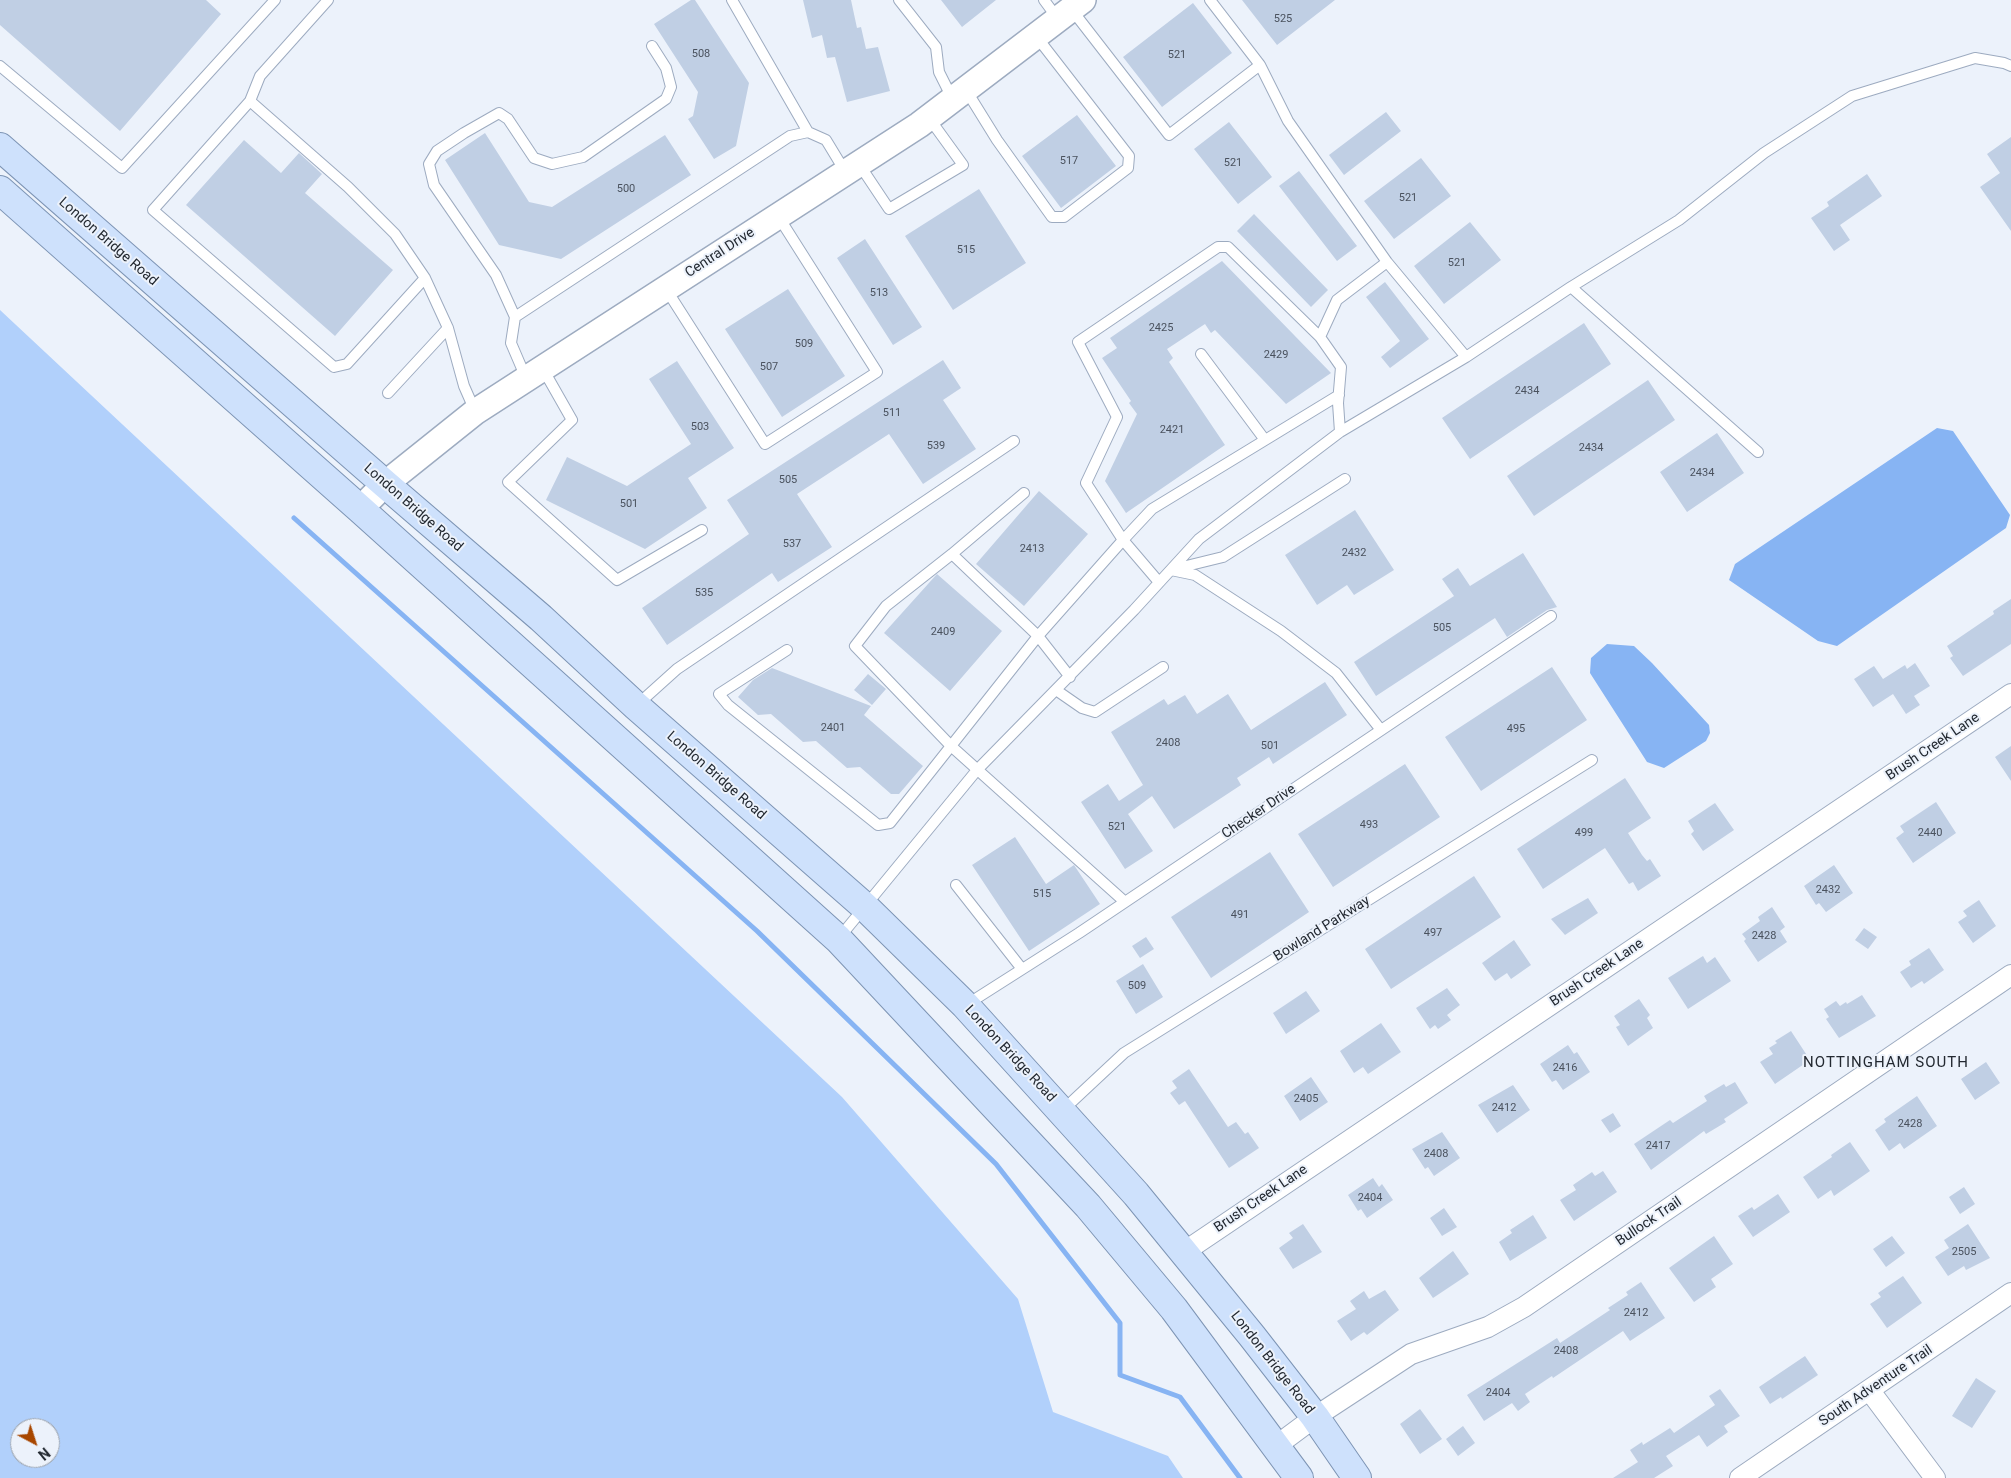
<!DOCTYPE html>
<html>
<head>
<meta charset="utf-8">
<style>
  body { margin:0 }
  #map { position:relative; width:2011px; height:1478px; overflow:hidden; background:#ecf2fb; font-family:Roboto,sans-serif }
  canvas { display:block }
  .north { position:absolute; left:10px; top:1418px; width:50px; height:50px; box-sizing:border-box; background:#ecf2fb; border:1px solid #9ca2aa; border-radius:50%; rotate:140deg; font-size:14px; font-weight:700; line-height:20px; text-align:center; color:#232931 }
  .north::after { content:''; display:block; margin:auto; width:18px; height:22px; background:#a84700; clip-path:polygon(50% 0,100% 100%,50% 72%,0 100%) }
</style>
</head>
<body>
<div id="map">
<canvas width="2011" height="1478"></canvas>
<div class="north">N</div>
</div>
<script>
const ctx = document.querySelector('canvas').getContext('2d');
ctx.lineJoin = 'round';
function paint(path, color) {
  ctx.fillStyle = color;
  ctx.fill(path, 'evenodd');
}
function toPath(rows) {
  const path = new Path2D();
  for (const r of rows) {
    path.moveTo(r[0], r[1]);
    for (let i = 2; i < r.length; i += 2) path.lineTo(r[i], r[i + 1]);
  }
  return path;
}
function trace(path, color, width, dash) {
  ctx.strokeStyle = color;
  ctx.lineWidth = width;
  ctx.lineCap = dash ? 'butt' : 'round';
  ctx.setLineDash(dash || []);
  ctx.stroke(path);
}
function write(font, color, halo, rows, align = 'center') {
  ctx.font = font + ' Roboto,sans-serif';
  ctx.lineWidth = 4;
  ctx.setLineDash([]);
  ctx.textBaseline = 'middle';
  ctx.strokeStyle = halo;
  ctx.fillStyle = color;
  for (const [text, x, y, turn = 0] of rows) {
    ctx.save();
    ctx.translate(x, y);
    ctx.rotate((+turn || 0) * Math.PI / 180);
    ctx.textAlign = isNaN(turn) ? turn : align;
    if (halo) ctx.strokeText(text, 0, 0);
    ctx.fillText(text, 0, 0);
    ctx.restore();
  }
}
const green = toPath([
  [0,310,842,1097,1018,1299,1053,1412,1168,1456,1183,1478,0,1478],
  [20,1428,50,1428,50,1458,20,1458]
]);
const water = toPath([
  [1937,428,1953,431,2010,515,2006,528,1837,646,1818,641,1729,580,1735,564],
  [1607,644,1634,646,1652,663,1709,725,1710,733,1706,741,1664,768,1647,762,1590,673,1591,658]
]);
const stream = toPath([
  [294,518,757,931,996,1164,1120,1323,1120,1375,1180,1397,1240,1478]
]);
const building = toPath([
  [0,0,206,0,221,14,120,131,0,25],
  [691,0,695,0,749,83,736,146,714,159,688,119,693,116,698,92,654,24],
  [803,0,851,0,857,28,861,27,866,49,878,47,890,91,847,102,835,57,827,58,822,35,812,38],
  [941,0,996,0,962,27],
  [1242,0,1335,0,1277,45],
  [1193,3,1232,53,1162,107,1123,57],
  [1386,112,1401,131,1344,175,1329,155],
  [1077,115,1116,166,1061,208,1022,156],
  [1229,122,1272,177,1238,204,1194,149],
  [485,133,529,202,552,207,665,135,691,175,561,259,499,245,445,160],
  [2011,137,2011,231,1980,187,2000,173,1987,154],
  [244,140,281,173,299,153,322,174,305,193,393,270,335,336,186,205],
  [1421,158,1451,196,1394,239,1364,201],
  [1299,171,1357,246,1337,261,1279,186],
  [1867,174,1882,196,1840,225,1850,240,1834,251,1811,218,1829,206,1827,202],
  [979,189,1026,263,953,310,905,236],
  [1254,214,1328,290,1311,307,1237,231],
  [1470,222,1501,260,1444,304,1414,266],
  [865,239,922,327,893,345,837,258],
  [1222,261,1331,373,1286,404,1215,330,1211,333,1205,324,1167,349,1173,358,1169,362,1225,445,1126,513,1105,481,1137,414,1129,403,1131,401,1102,358,1117,348,1110,338],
  [1385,282,1429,339,1390,368,1381,357,1400,341,1366,297],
  [788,289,845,376,782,417,725,329],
  [1584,323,1611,364,1470,459,1442,418],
  [943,360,961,388,943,400,976,449,923,484,889,434,797,494,832,547,778,582,772,573,667,645,642,608,749,534,727,500],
  [677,361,734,448,688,478,707,508,645,549,546,500,567,457,627,486,691,444,649,379],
  [1648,380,1675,420,1534,516,1507,476],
  [1717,433,1744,473,1687,512,1660,472],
  [1039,491,1088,534,1024,606,976,564],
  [1355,510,1394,570,1354,595,1347,585,1317,605,1285,555],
  [1523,553,1557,607,1547,610,1507,637,1495,618,1376,696,1354,662,1454,596,1442,579,1458,568,1470,586],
  [937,574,1002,631,950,691,884,633],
  [2011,599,2011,644,1963,676,1950,658,1953,656,1947,646,1994,614,1993,611],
  [1915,663,1930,686,1914,696,1920,705,1906,714,1893,694,1873,707,1854,679,1874,666,1883,679,1905,665,1907,669],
  [1552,667,1587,720,1481,791,1445,737],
  [772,668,871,706,864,715,923,766,899,794,891,794,860,767,847,768,816,741,803,742,771,714,758,715,738,697,753,680],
  [868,674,886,689,872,705,854,690],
  [1325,682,1347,715,1273,764,1269,757,1237,778,1241,785,1174,829,1152,796,1128,814,1153,851,1125,869,1081,802,1108,784,1119,801,1143,785,1111,732,1164,699,1168,705,1185,695,1197,714,1228,694,1251,730],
  [2011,746,2011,781,1995,757],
  [1405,764,1440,817,1333,887,1298,834],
  [1625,778,1651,818,1628,833,1642,855,1647,861,1650,859,1661,876,1638,891,1633,882,1629,884,1605,848,1543,889,1517,849],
  [1936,802,1956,833,1913,863,1896,838,1904,832,1900,826],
  [1715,803,1734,830,1703,851,1691,834,1694,831,1688,821],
  [1015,837,1046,884,1074,865,1100,904,1029,951,972,865],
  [1270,852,1309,912,1211,978,1171,917],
  [1834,865,1853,893,1826,912,1819,903,1816,905,1804,886],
  [1474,876,1501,917,1391,989,1365,949],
  [1588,898,1598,913,1565,935,1551,919],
  [1979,900,1996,926,1973,943,1958,922,1967,916,1963,911],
  [1772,907,1785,927,1780,931,1787,942,1758,962,1744,941,1746,939,1742,934,1760,921,1758,917],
  [1864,928,1877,937,1868,949,1855,940],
  [1146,937,1154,949,1140,958,1132,946],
  [1514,940,1531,965,1511,979,1507,973,1495,981,1482,963],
  [1929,948,1944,970,1924,984,1922,981,1911,988,1900,972,1911,965,1909,961],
  [1703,956,1707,963,1715,957,1731,981,1688,1009,1668,978],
  [1143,964,1163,997,1136,1014,1116,981],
  [1447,988,1460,1005,1447,1015,1451,1020,1438,1029,1435,1025,1430,1029,1416,1008],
  [1306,991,1320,1011,1286,1034,1273,1013],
  [1862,995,1876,1016,1839,1038,1826,1019,1829,1017,1824,1009,1836,1001,1840,1006,1846,1002,1847,1004],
  [1639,999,1650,1015,1647,1018,1653,1028,1628,1046,1616,1027,1620,1025,1614,1016],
  [1381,1023,1401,1052,1368,1074,1363,1067,1354,1073,1340,1051],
  [1791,1031,1810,1060,1775,1084,1760,1062,1773,1054,1769,1048,1777,1043,1775,1041],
  [1568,1045,1574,1054,1577,1052,1590,1072,1563,1090,1556,1080,1552,1082,1540,1064],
  [1986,1062,2000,1083,1975,1100,1961,1079],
  [1189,1069,1228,1127,1236,1122,1245,1134,1248,1132,1259,1148,1229,1168,1185,1101,1179,1105,1170,1093,1177,1088,1172,1081],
  [1311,1077,1328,1102,1300,1121,1284,1096],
  [1735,1082,1748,1103,1724,1119,1726,1122,1706,1134,1704,1131,1651,1170,1634,1144,1670,1120,1673,1123,1707,1101,1704,1096,1724,1084,1726,1087],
  [1513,1085,1530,1110,1497,1133,1478,1105],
  [1917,1096,1937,1126,1904,1149,1900,1143,1889,1151,1875,1130,1886,1122,1884,1119],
  [1613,1113,1621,1126,1610,1133,1601,1120],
  [1442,1132,1460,1158,1434,1176,1428,1167,1425,1169,1412,1149],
  [1850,1142,1870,1171,1834,1196,1831,1190,1818,1199,1803,1177,1832,1157,1831,1155],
  [1603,1171,1617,1192,1574,1221,1560,1200,1576,1190,1573,1185,1592,1172,1595,1176],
  [1373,1178,1379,1187,1382,1184,1393,1200,1367,1218,1361,1209,1358,1211,1348,1195],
  [1964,1187,1975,1204,1960,1214,1949,1197],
  [1778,1194,1790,1212,1753,1237,1738,1216,1752,1207,1754,1210],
  [1444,1208,1457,1227,1442,1236,1430,1218],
  [1533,1215,1547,1238,1510,1261,1499,1242,1512,1233,1510,1230],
  [1303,1224,1322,1252,1293,1269,1279,1248,1293,1238,1289,1233],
  [1968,1224,1990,1258,1966,1270,1964,1266,1948,1276,1935,1257,1949,1248,1944,1240],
  [1714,1236,1733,1264,1711,1279,1716,1287,1694,1302,1669,1268],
  [1892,1236,1905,1253,1886,1267,1873,1249],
  [1453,1251,1469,1274,1433,1298,1419,1278],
  [1903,1276,1922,1303,1887,1328,1870,1304,1881,1297,1878,1293],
  [1641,1282,1665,1318,1630,1341,1623,1331,1553,1378,1552,1376,1525,1394,1530,1402,1518,1411,1512,1403,1484,1421,1467,1395,1557,1338,1560,1343,1610,1310,1608,1308,1628,1295,1626,1292],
  [1385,1290,1399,1310,1367,1335,1364,1332,1351,1341,1337,1321,1356,1309,1350,1301,1364,1291,1369,1299],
  [1805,1356,1818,1375,1782,1399,1781,1397,1770,1404,1759,1387],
  [1976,1378,1996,1391,1972,1428,1952,1416],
  [1720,1389,1740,1416,1724,1426,1728,1432,1707,1447,1699,1435,1666,1456,1673,1466,1654,1478,1613,1478,1638,1462,1630,1450,1642,1442,1643,1445,1670,1428,1674,1433,1715,1405,1709,1396],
  [1420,1409,1442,1439,1420,1454,1400,1424],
  [1463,1426,1475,1443,1458,1456,1446,1439]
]);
const service = toPath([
  [732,0,808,132],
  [899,0,936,47,939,72,953,100],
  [1044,0,1058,19],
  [1072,10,1169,135,1260,65,1210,0],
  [1260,65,1288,121,1387,262,1337,300,1320,337],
  [0,66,122,168,275,0],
  [966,90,997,140,1052,217,1064,217,1128,168,1129,156,1036,36],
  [250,101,260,76,328,0],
  [859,164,889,209,963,165,929,118],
  [1387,262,1466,357],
  [425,278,347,364,334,367,153,210,250,101,348,187,395,234,425,278,448,328,464,386,475,411],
  [1571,287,1758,452],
  [666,289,765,444,877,372,778,216],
  [515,317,496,275,434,185,429,164,437,151,464,133,499,113,508,119,534,158,552,164,583,157,666,99,671,87,666,68,652,46],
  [1201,354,1265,440],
  [543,369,572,420,508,482,617,580,702,530],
  [526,378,511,343,515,317,790,136,808,132,826,140,846,173],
  [388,393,448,328],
  [1024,493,952,554,1038,636,1123,540,1086,483,1117,417,1078,342,1218,247,1228,247,1320,337,1341,367,1338,403,1340,432],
  [1174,569,1223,557,1345,479],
  [1171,570,1195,575,1281,631,1336,673,1381,730],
  [1158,581,1123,540,1152,509,1339,395],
  [787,650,719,694,728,705,878,825,890,823,951,746,855,646,886,606,952,554],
  [1070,677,1038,636,951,746,1125,902],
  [1056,690,1082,708,1095,712,1163,667],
  [637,705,677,669,1014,441],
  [956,885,1022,969],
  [839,938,977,770,1134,610,1199,539,1340,432,1466,357,1571,287,1679,220,1764,153,1852,96,1975,58,2004,63,2011,66],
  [966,1005,1079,933,1551,616],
  [1063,1110,1124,1053,1592,760]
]);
const minor = toPath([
  [1184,1252,2011,694],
  [1870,1391,1935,1478],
  [1276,1446,1315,1417,1411,1354,1488,1327,1524,1307,2011,975],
  [1740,1478,2011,1293]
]);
const tertiary = toPath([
  [360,509,385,484,475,412,919,125,1083,0]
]);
const primary = toPath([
  [0,147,385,484,541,618,636,706,864,906,965,1005,1136,1194,1252,1336,1315,1417,1357,1478],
  [0,190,360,509,838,939,1088,1206,1174,1309,1299,1478]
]);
const numberNames = [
  ["525",1283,19],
  ["508",701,54],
  ["521",1177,55],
  ["517",1069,161],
  ["521",1233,163],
  ["500",626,189],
  ["521",1408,198],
  ["515",966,250],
  ["521",1457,263],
  ["513",879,293],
  ["2425",1161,328],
  ["509",804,344],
  ["2429",1276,355],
  ["507",769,367],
  ["2434",1527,391],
  ["511",892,413],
  ["503",700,427],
  ["2421",1172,430],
  ["539",936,446],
  ["2434",1591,448],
  ["2434",1702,473],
  ["505",788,480],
  ["501",629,504],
  ["537",792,544],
  ["2413",1032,549],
  ["2432",1354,553],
  ["535",704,593],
  ["505",1442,628],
  ["2409",943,632],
  ["2401",833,728],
  ["495",1516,729],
  ["2408",1168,743],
  ["501",1270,746],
  ["493",1369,825],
  ["521",1117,827],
  ["499",1584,833],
  ["2440",1930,833],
  ["2432",1828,890],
  ["515",1042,894],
  ["491",1240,915],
  ["497",1433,933],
  ["2428",1764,936],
  ["509",1137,986],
  ["2416",1565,1068],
  ["2405",1306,1099],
  ["2412",1504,1108],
  ["2428",1910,1124],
  ["2417",1658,1146],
  ["2408",1436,1154],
  ["2404",1370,1198],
  ["2505",1964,1252],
  ["2412",1636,1313],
  ["2408",1566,1351],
  ["2404",1498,1393]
];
const streetNames = [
  ["London Bridge Road",108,242,41],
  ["Central Drive",720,253,-33],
  ["London Bridge Road",413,508,41],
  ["Brush Creek Lane",1933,747,-34],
  ["London Bridge Road",716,776,41],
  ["Checker Drive",1259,812,-34],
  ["Bowland Parkway",1322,929,-32],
  ["Brush Creek Lane",1597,973,-34],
  ["London Bridge Road",1010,1054,47],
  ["Brush Creek Lane",1261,1199,-34],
  ["Bullock Trail",1649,1222,-34],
  ["London Bridge Road",1272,1363,52],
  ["South Adventure Trail",1876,1386,-34]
];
const neighbourhoodNames = [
  ["NOTTINGHAM SOUTH",1886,1063]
];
paint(green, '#b1d0fb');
paint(water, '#87b4f3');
trace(stream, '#87b4f3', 5);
paint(building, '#c0cfe4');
trace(service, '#9dabc0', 12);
trace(minor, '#9dabc0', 22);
trace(tertiary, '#9dabc0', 28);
trace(primary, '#7d94b4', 30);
trace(service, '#fff', 10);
trace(minor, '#fff', 20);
trace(tertiary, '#fff', 25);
trace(primary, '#cee1fc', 28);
write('11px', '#4a525e', null, numberNames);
write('14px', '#232931', '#ecf2fb', streetNames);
ctx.letterSpacing = '1px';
write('15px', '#232931', '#ecf2fb', neighbourhoodNames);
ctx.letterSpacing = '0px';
</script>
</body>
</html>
